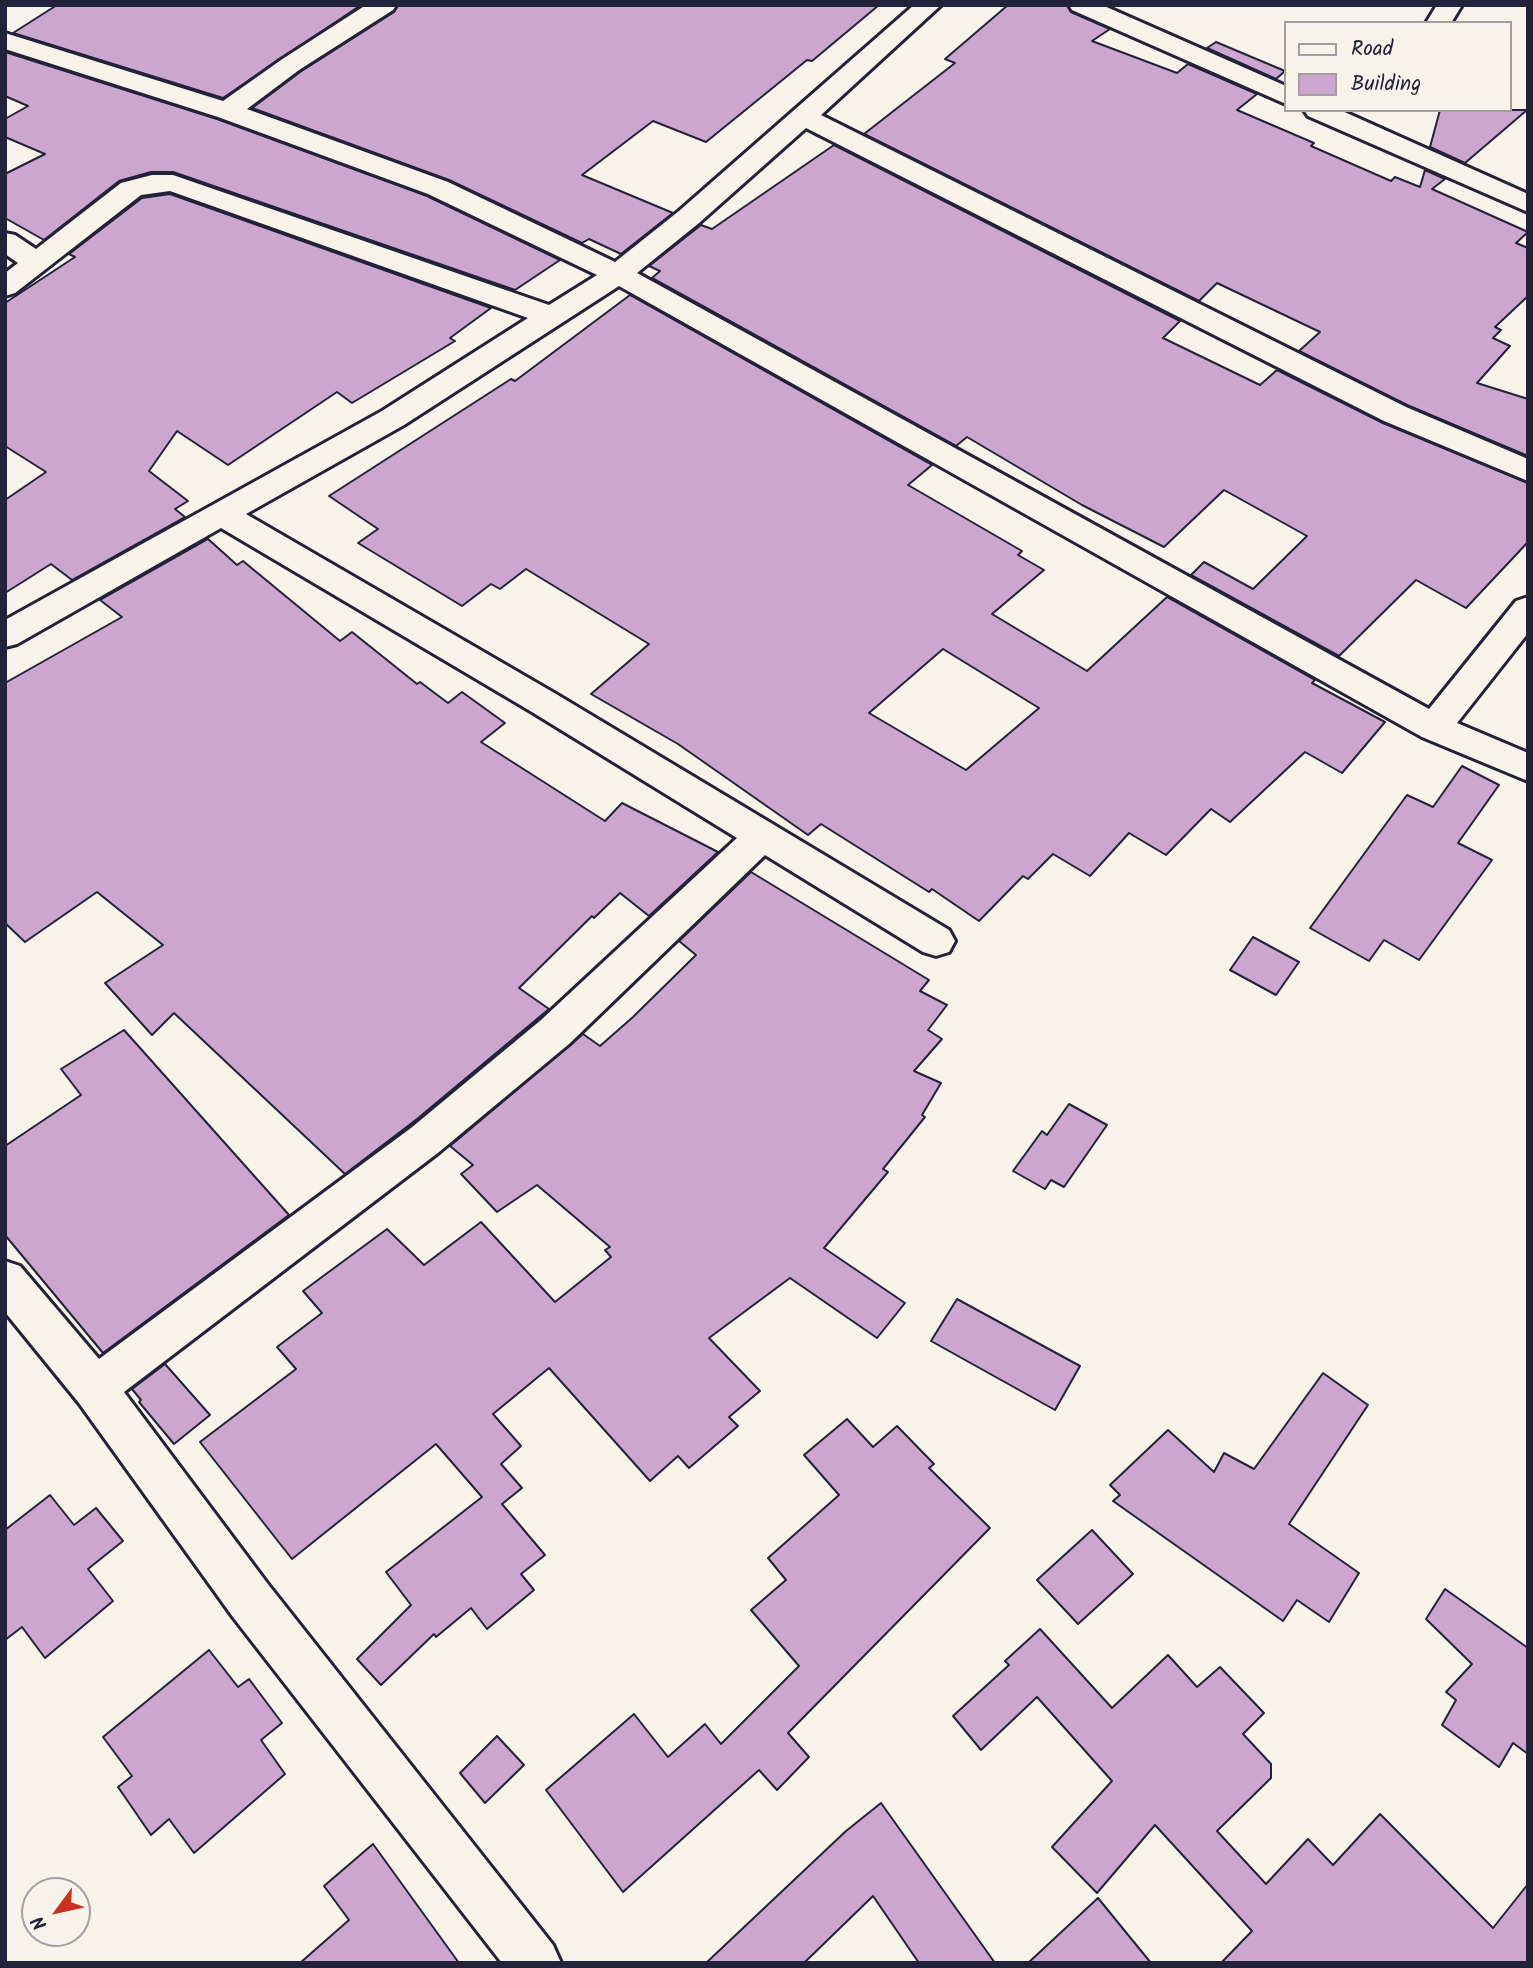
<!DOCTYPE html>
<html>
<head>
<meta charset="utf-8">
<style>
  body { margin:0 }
  #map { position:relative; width:1533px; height:1968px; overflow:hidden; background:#f7f3e8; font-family:Kalam,sans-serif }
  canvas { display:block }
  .frame { position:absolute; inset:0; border:7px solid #22223b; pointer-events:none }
  .legend { position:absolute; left:1284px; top:21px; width:228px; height:91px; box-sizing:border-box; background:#f7f3e8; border:2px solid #a29fa3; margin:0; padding:9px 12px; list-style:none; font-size:21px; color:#22223b }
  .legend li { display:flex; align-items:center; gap:14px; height:35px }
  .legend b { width:35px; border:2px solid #a29fa3 }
  .north { position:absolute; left:21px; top:1877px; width:70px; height:70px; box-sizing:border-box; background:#f7f3e8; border:2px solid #a29fa3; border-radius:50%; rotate:237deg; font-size:19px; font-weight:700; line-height:28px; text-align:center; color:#22223b }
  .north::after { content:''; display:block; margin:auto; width:24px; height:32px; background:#c8321e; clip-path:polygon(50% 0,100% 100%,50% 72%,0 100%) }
</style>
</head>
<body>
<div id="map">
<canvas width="1533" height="1968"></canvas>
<div class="frame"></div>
<ul class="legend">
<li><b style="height:9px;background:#f7f3e8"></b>Road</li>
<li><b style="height:19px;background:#cca6ce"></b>Building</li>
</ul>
<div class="north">N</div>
</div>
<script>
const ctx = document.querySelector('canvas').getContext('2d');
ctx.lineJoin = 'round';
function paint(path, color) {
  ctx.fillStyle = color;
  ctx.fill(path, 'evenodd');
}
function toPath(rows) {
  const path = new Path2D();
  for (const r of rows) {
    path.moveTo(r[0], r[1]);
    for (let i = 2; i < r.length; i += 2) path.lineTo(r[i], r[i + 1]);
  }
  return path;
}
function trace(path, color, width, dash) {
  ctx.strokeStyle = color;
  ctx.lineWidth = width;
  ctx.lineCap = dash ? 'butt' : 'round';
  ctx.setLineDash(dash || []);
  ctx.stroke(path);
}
const building = toPath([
  [57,5,361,5,223,98,13,33,57,5],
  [398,5,879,5,812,61,807,60,706,142,653,121,582,175,673,213,621,254,589,239,582,243,449,180,252,108,300,72,394,12,398,5],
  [1008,5,1067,5,1071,12,1110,29,1092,41,1177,73,1188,64,1257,94,1237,110,1314,143,1311,146,1391,181,1395,177,1420,187,1425,170,1445,179,1432,189,1528,232,1516,243,1528,248,1528,296,1495,327,1501,330,1493,338,1510,346,1477,383,1528,399,1528,456,1407,405,1299,351,1320,332,1217,283,1199,301,864,134,955,63,945,59,1008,5],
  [1216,42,1285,71,1276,79,1207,48,1216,42],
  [5,52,217,119,427,196,560,260,515,290,173,172,151,172,119,181,44,240,5,218,5,174,45,154,5,137,5,119,28,106,5,96,5,52],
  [1440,110,1527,110,1465,163,1430,147,1440,110],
  [834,145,1180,321,1163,338,1260,385,1277,370,1383,423,1528,483,1528,542,1466,608,1416,580,1339,656,1191,575,1204,562,1253,589,1307,536,1224,490,1164,547,1082,505,967,437,956,446,652,278,660,271,649,266,701,225,712,229,834,145],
  [170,194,491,308,450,338,455,341,352,403,337,392,228,465,177,431,149,471,188,501,175,509,185,517,72,580,51,564,5,593,5,500,46,472,5,446,5,303,75,257,69,254,142,198,170,194],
  [630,295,932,465,908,485,1022,551,1018,555,1044,570,992,614,1087,671,1167,597,1315,680,1312,683,1385,722,1342,773,1305,752,1230,822,1211,809,1166,855,1129,833,1090,876,1053,854,1028,879,1023,876,979,921,932,889,929,892,821,824,808,835,678,744,591,694,649,644,526,569,500,589,491,584,462,606,358,543,378,529,329,496,511,379,515,381,630,295],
  [943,649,1039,708,966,770,869,713,943,649],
  [208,539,237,565,243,561,340,641,352,632,417,684,420,682,448,703,462,692,505,723,481,742,605,821,622,803,718,852,649,916,620,893,594,918,592,916,519,988,549,1009,417,1119,345,1174,174,1013,152,1035,105,983,163,945,97,892,25,942,5,923,5,683,122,617,100,600,208,539],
  [1462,766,1499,785,1458,843,1492,860,1419,960,1384,940,1369,961,1310,928,1407,795,1433,807,1462,766],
  [751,872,929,980,920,991,947,1005,928,1030,942,1039,914,1071,941,1083,922,1115,925,1117,883,1169,888,1172,824,1248,905,1303,877,1338,790,1278,709,1338,760,1391,729,1417,738,1426,689,1468,678,1456,650,1481,549,1368,493,1414,521,1446,501,1464,522,1488,502,1504,545,1555,521,1574,534,1590,487,1629,471,1608,436,1637,434,1634,381,1685,357,1659,411,1605,386,1572,482,1497,436,1444,292,1559,200,1442,296,1369,277,1347,322,1313,303,1291,387,1229,424,1265,481,1222,555,1302,611,1257,605,1250,610,1247,537,1185,497,1212,461,1174,473,1165,450,1146,583,1034,600,1046,633,1017,696,955,679,941,751,872],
  [1253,937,1299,962,1276,995,1230,970,1253,937],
  [124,1030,289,1215,103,1353,5,1235,5,1146,81,1095,61,1069,124,1030],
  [1069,1104,1107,1125,1064,1187,1051,1180,1045,1189,1013,1171,1042,1131,1047,1135,1069,1104],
  [957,1299,1080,1366,1055,1410,931,1341,957,1299],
  [165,1364,210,1415,174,1444,139,1402,141,1400,132,1389,165,1364],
  [1323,1373,1368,1405,1289,1524,1359,1573,1329,1622,1297,1600,1283,1621,1113,1501,1120,1495,1110,1485,1168,1430,1214,1472,1224,1453,1254,1469,1323,1373],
  [847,1419,873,1447,897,1426,934,1464,929,1468,990,1528,788,1733,809,1757,777,1790,759,1770,623,1892,546,1790,634,1714,668,1757,705,1724,721,1744,799,1666,751,1610,786,1580,768,1558,839,1495,804,1455,847,1419],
  [50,1495,74,1525,96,1508,123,1541,88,1569,113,1601,45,1658,22,1627,5,1640,5,1530,50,1495],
  [1092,1530,1133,1574,1078,1624,1037,1580,1092,1530],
  [1445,1589,1528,1648,1528,1754,1513,1743,1499,1767,1442,1725,1456,1700,1446,1692,1472,1664,1426,1619,1445,1589],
  [1040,1629,1112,1708,1168,1655,1197,1687,1220,1667,1264,1713,1243,1734,1271,1764,1271,1778,1217,1831,1266,1884,1308,1839,1333,1865,1380,1814,1493,1928,1528,1884,1528,1963,1221,1963,1252,1931,1155,1825,1097,1893,1052,1847,1112,1781,1037,1697,981,1750,953,1716,1009,1665,1005,1661,1040,1629],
  [209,1650,238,1687,249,1679,282,1723,261,1740,285,1774,194,1853,169,1819,151,1835,118,1787,132,1776,103,1737,209,1650],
  [497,1736,524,1765,485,1803,460,1773,497,1736],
  [881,1803,995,1963,919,1963,873,1896,804,1963,706,1963,846,1831,881,1803],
  [373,1844,459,1963,300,1963,349,1920,324,1886,373,1844],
  [1098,1898,1151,1963,1028,1963,1098,1898]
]);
const minor = toPath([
  [366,5,396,5,393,10,299,70,247,109,448,182,615,262,679,211,914,5,941,5,821,115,1406,407,1528,459,1528,481,1384,421,806,128,699,223,637,273,1429,709,1516,601,1528,597,1528,633,1457,723,1528,753,1528,781,1422,737,619,286,404,425,246,514,556,694,949,930,955,941,949,952,936,956,923,952,765,855,569,1044,439,1152,124,1392,267,1583,553,1945,561,1963,502,1963,233,1617,79,1403,5,1312,5,1261,20,1266,99,1359,411,1128,541,1020,737,838,532,712,221,528,17,644,5,647,5,620,382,411,528,318,170,191,141,195,15,293,5,296,5,273,18,263,5,254,5,233,15,235,36,249,121,183,152,175,173,175,549,305,597,275,428,194,218,117,5,49,5,33,223,101,281,60,366,5],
  [1069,5,1102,5,1286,86,1286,104,1072,10,1069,5],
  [1437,5,1462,5,1451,23,1426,23,1437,5],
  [1304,110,1340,110,1528,194,1528,212,1308,116,1304,110]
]);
paint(building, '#cca6ce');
trace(building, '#22223b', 2);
trace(minor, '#22223b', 6);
paint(minor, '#f7f3e8');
</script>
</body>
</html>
